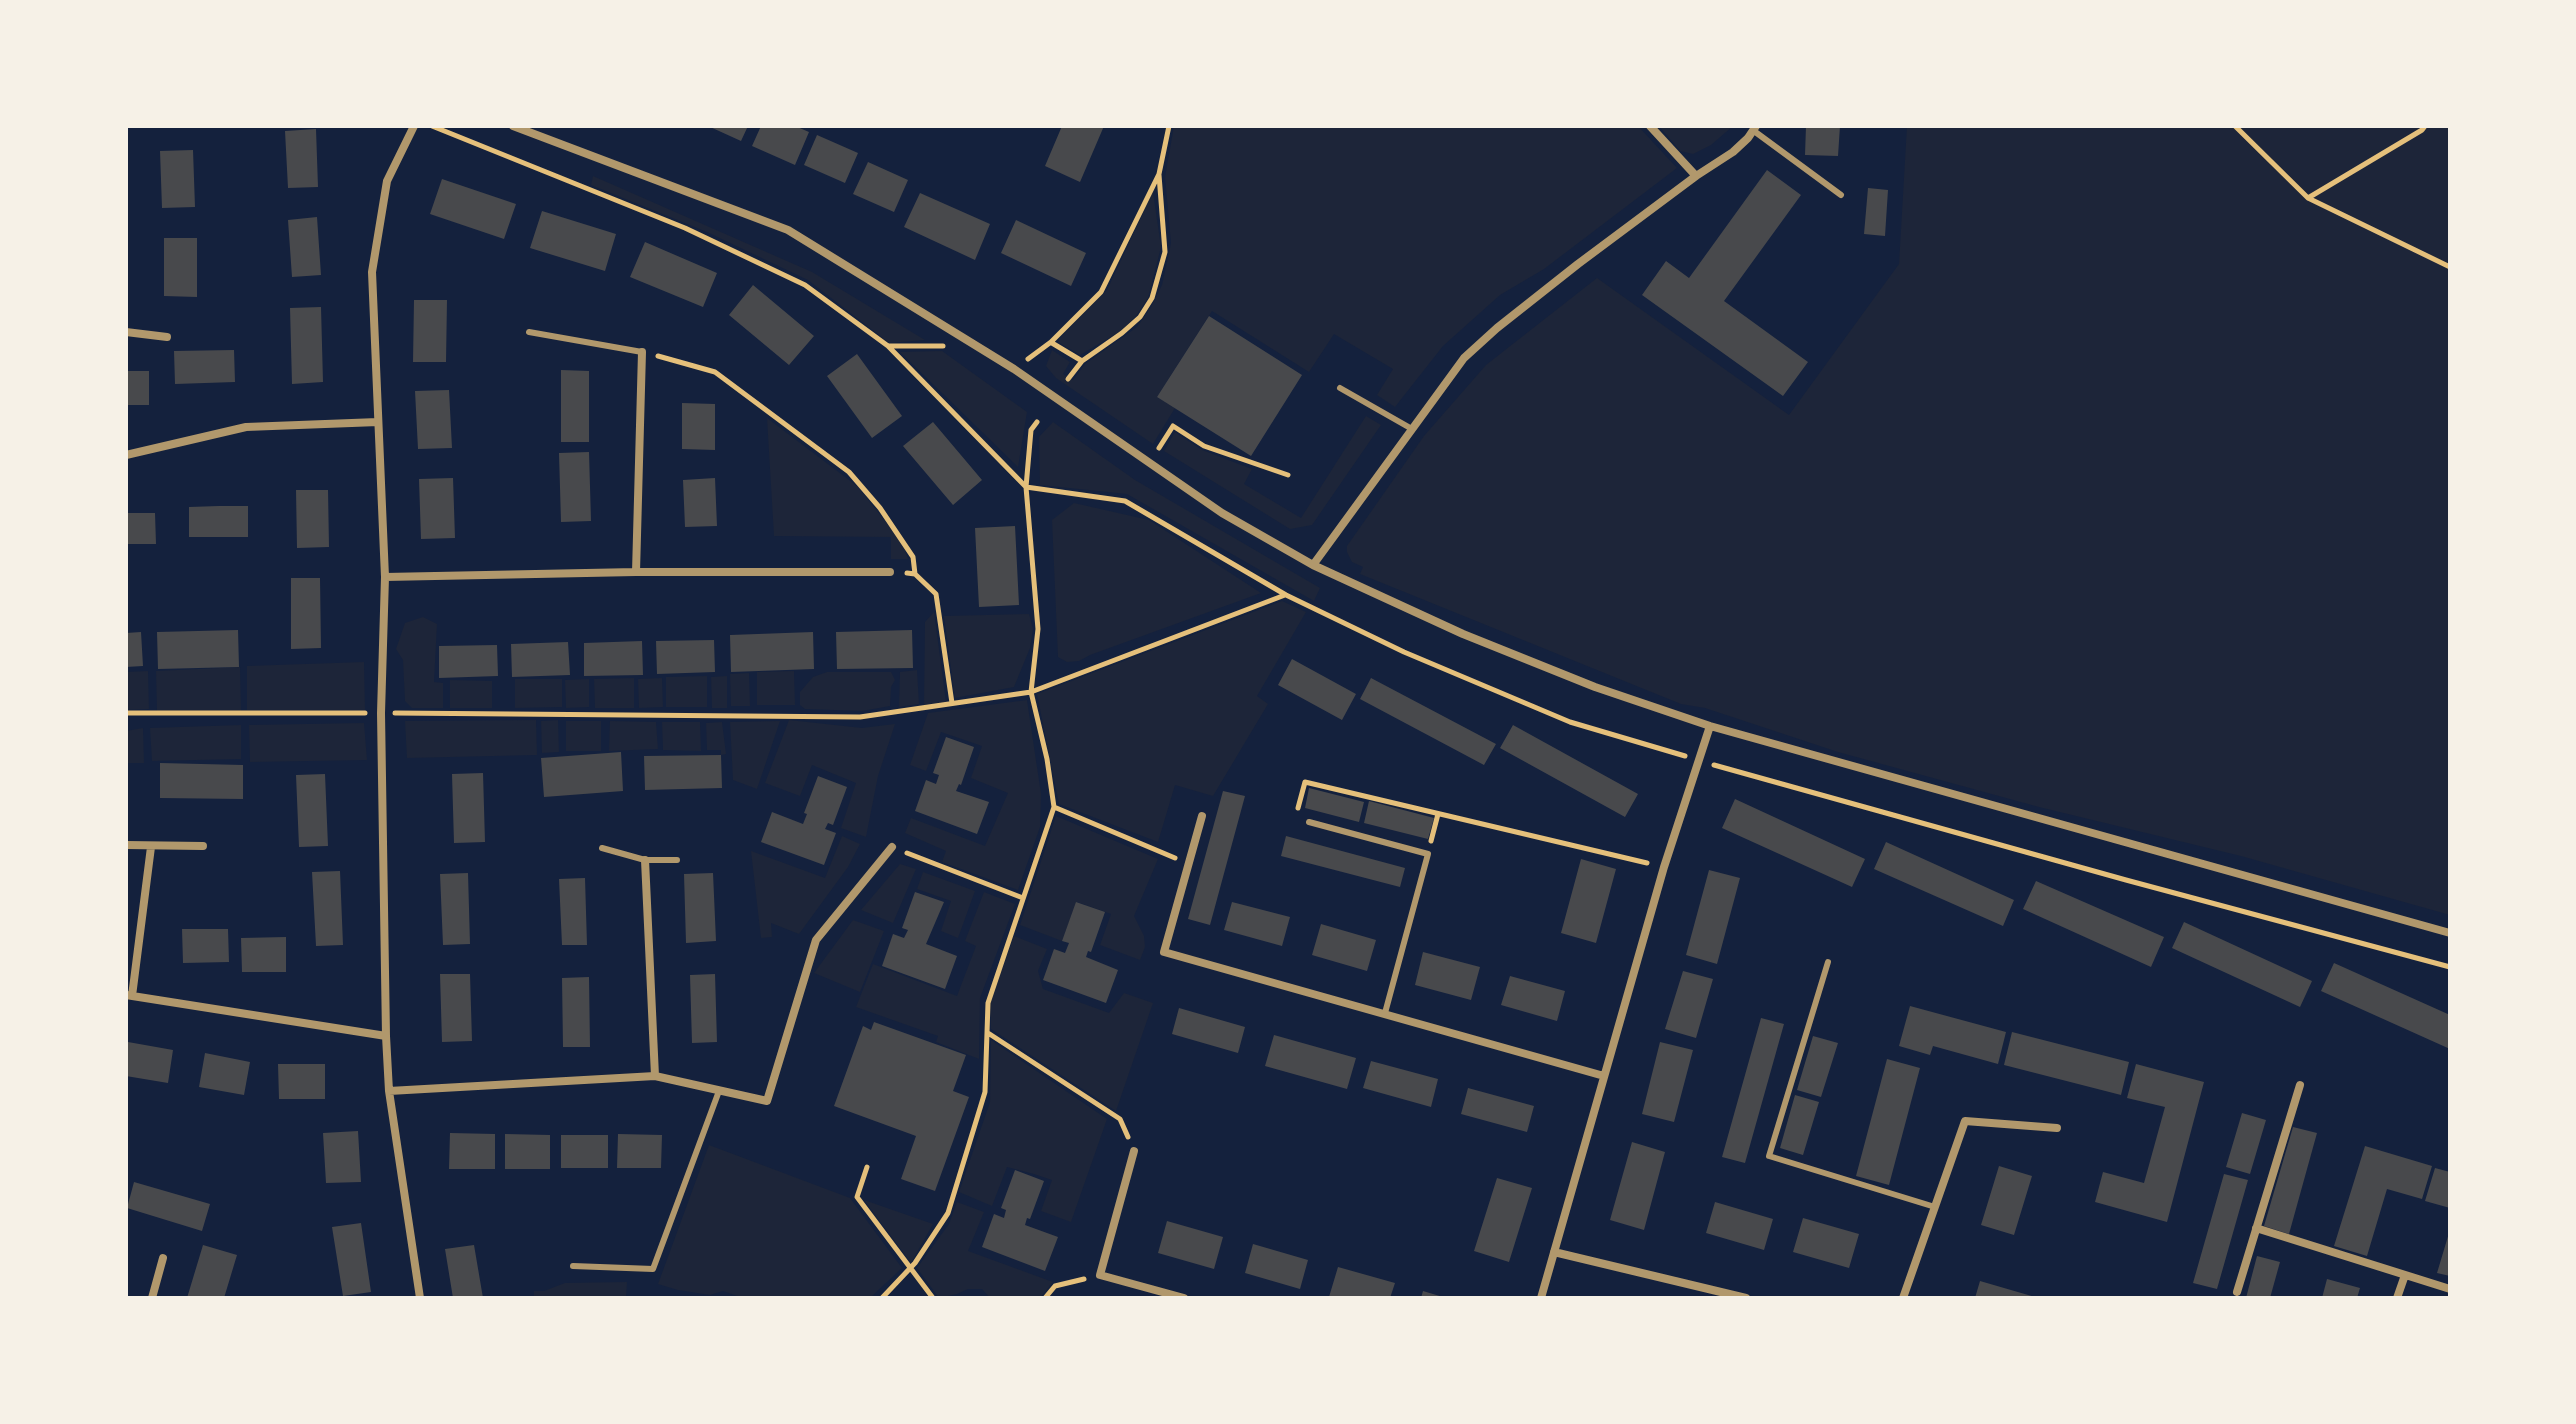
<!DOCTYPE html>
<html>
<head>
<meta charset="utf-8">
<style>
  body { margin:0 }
  #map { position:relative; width:2576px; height:1424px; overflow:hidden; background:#14213d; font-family:"IBM Plex Sans",sans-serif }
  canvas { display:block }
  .frame { position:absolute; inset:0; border:128px solid #f6f1e7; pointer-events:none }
</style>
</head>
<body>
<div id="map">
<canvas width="2576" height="1424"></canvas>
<div class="frame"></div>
</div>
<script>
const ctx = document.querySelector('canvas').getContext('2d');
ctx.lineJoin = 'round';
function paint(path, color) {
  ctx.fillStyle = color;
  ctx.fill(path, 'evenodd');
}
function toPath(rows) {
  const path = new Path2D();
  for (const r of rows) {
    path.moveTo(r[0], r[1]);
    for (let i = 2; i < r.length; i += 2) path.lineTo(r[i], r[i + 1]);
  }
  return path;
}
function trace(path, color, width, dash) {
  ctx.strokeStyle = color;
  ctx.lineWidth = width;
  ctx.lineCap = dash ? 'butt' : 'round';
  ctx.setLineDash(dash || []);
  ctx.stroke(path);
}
const green = toPath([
  [1174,126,1638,126,1677,168,1544,269,1500,295,1443,346,1395,407,1377,395,1393,369,1334,334,1309,372,1212,311,1157,397,1175,408,1153,444,1056,378,1046,366,1052,350,1070,362,1063,374,1073,380,1085,364,1137,327,1151,307,1162,285,1171,243,1165,177],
  [1659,126,1733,126,1711,145,1693,154,1680,151],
  [1907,126,2450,126,2450,915,2241,856,2039,807,1838,752,1705,708,1681,704,1360,574,1363,567,1352,562,1347,552,1347,546,1424,436,1486,365,1597,278,1789,415,1899,264],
  [593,176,812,272,925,340,889,343,808,280,707,232,591,185],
  [1153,192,1161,247,1148,298,1136,316,1121,331,1080,355,1058,342,1059,339,1107,290],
  [942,351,1027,412,1018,467,900,352],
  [1366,416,1381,425,1312,525,1290,529,1164,451,1175,432,1202,450,1252,469,1244,484,1301,518],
  [767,418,857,486,902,542,908,559,891,559,891,537,774,536],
  [1053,422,1135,480,1320,588,1314,601,1127,494,1040,485,1039,437],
  [1074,503,1149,520,1261,593,1090,655,1079,661,1067,662,1058,657,1052,520],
  [1282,601,1306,612,1257,696,1268,704,1213,796,1175,785,1158,842,1059,804,1037,694],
  [934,612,946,702,924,705,925,622],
  [1029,614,1033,629,1030,648,1014,687,955,698,944,616],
  [423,617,437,624,434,682,443,683,443,708,412,708,405,701,403,660,396,649,405,623],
  [364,662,365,710,247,710,247,666],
  [240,667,241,711,157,711,156,671],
  [917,670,919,704,899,707,900,672],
  [148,671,149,709,126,710,126,672],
  [794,671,795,705,757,705,757,672],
  [827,672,891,672,895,680,891,687,890,706,862,711,805,709,800,705,800,692,813,677],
  [749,673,750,706,731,706,730,674],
  [707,676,707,707,666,707,666,677],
  [727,676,727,708,712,708,711,677],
  [634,678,634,708,595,708,594,679],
  [662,678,663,707,639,708,638,679],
  [515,679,562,679,562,707,515,708],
  [589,679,589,707,566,708,565,680],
  [450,680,492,681,492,708,450,708],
  [1027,700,1041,794,1040,827,1018,890,942,862,946,851,905,833,911,818,985,846,1008,793,971,778,982,746,941,732,926,771,910,765,928,713],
  [536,720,537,755,407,758,405,721],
  [558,720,559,752,542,753,541,721],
  [789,720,862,728,895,724,878,776,866,837,841,828,856,783,812,765,800,796,765,783],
  [566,721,601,721,601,751,566,751],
  [610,721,656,722,658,749,609,751],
  [780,721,757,789,733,780,730,722],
  [662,722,700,722,701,751,663,750],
  [722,722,726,754,721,755,721,750,707,750,706,723],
  [364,723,367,760,250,762,249,725],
  [241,725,241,759,152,761,150,728],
  [143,728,144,763,126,763,126,731],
  [1056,816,1158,859,1134,916,1144,936,1145,947,1140,960,1100,945,1111,914,1077,902,1062,941,1020,925],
  [842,836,860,844,848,867,799,934,771,923,772,937,761,938,751,851,825,878],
  [900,864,916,869,893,923,861,910],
  [923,872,975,891,958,938,941,931,951,901,917,889],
  [984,892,1015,904,980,998,979,1059,936,1042,938,1036,856,1007,873,964,957,996,976,946,965,941],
  [853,920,884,931,860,992,814,973],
  [1014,936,1047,949,1038,971,1043,989,1109,1013,1124,993,1153,1003,1116,1111,991,1029,990,1003],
  [991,1040,1107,1119,1071,1222,1041,1211,1052,1180,1034,1174,1007,1167,992,1206,959,1192,990,1102],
  [709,1145,850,1198,902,1268,871,1297,860,1298,743,1298,723,1291,710,1295,678,1290,658,1284],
  [864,1200,933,1224,911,1263],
  [957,1202,984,1212,968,1251,1053,1282,1040,1298,990,1298,982,1289,968,1289,957,1294,939,1298,917,1268,949,1224],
  [627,1282,626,1298,534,1298,534,1291,544,1291,565,1283]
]);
const building = toPath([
  [708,126,748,126,741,141],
  [761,126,795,126,809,132,795,165,752,146],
  [1062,126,1104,126,1080,182,1045,166],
  [1806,126,1840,126,1838,156,1805,155],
  [316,129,318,187,288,188,285,131],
  [817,135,858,153,845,183,804,165],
  [193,150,195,207,162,208,160,151],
  [868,162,908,180,894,212,853,194],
  [1767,170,1801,195,1724,301,1808,362,1783,396,1642,295,1666,261,1689,278],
  [442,179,516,204,504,239,430,214],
  [1868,188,1888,190,1885,236,1864,234],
  [920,193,990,224,975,260,904,227],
  [542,211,616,234,605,271,530,248],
  [317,217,321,275,292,277,288,220],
  [1016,220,1086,253,1071,286,1001,253],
  [164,238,197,238,197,297,164,296],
  [645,242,717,273,703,307,630,277],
  [753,285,814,336,789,365,729,315],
  [414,300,447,300,446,362,413,362],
  [321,307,323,382,292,384,290,308],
  [1209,316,1302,375,1251,456,1157,397],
  [234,350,235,382,175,384,174,351],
  [857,354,902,416,872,438,827,376],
  [561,370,589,371,589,442,561,442],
  [126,371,149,371,149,405,126,405],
  [449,390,452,448,418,449,415,391],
  [682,403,715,404,715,450,682,449],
  [933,422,982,480,953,505,903,446],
  [589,452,591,521,561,522,559,453],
  [453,478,455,538,421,539,419,479],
  [715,478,717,526,685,527,683,480],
  [296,490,328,490,329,547,297,548],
  [219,506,248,506,248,537,189,537,189,507],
  [126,513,155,513,156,544,126,544],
  [1015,526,1019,605,979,607,975,528],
  [291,578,320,578,321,648,291,649],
  [238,630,239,667,158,669,157,632],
  [912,630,913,668,837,669,836,632],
  [141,632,143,666,126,667,126,633],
  [813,632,814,669,731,672,730,635],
  [714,640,715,672,657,674,656,641],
  [642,641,643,675,584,676,584,643],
  [568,642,570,675,512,677,511,644],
  [497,645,498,676,439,678,439,646],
  [1292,659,1356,694,1342,720,1278,685],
  [1371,678,1496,744,1484,765,1360,699],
  [1513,725,1638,794,1625,817,1500,748],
  [946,737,974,747,961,785,959,784,956,791,989,802,977,834,915,811,926,780,936,784,939,775,933,773],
  [621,752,623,791,544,797,541,758],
  [721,755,722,788,645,790,644,756],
  [160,763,243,765,243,799,160,798],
  [483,773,485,842,454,843,452,774],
  [325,774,328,846,299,847,296,775],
  [818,776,847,787,833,825,828,823,825,829,836,833,824,865,761,842,772,812,803,824,807,814,804,813],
  [1309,788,1364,802,1359,822,1305,808],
  [1223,791,1245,796,1210,925,1188,919],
  [1735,799,1865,859,1852,887,1722,828],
  [1369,801,1434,818,1428,839,1364,823],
  [1286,836,1405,868,1400,887,1281,856],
  [1886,842,2014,900,2003,926,1874,869],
  [1581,859,1616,869,1596,943,1561,933],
  [1709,870,1740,878,1717,964,1686,955],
  [340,871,343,945,316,946,312,872],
  [468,873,470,944,443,945,440,874],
  [713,873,716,941,686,943,684,874],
  [585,878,587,945,562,945,559,879],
  [2036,881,2164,937,2151,967,2023,909],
  [915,892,944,902,926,944,957,956,945,989,882,966,893,934,904,938,908,930,902,928],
  [1076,902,1105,912,1091,952,1088,951,1086,957,1118,970,1106,1003,1043,980,1054,949,1065,953,1069,943,1062,941],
  [1232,902,1290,917,1282,946,1224,930],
  [2184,922,2312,981,2300,1007,2172,948],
  [1321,924,1376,940,1367,971,1312,955],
  [182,929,228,929,229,962,183,963],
  [286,937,286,972,242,972,241,938],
  [1423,952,1480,967,1471,1000,1415,985],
  [2334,963,2450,1015,2450,1049,2321,991],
  [1683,971,1713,979,1696,1038,1665,1029],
  [440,974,470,974,472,1041,442,1042],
  [715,974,717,1042,692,1043,690,975],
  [1510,976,1565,991,1557,1021,1501,1005],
  [589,977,590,1047,563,1047,562,978],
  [1910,1006,2006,1032,1998,1064,1933,1046,1930,1055,1899,1046],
  [1179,1008,1245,1027,1238,1053,1172,1034],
  [1761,1018,1784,1024,1745,1163,1722,1157],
  [874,1022,966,1055,953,1091,969,1097,935,1191,901,1179,916,1136,834,1106,863,1026,871,1030],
  [2012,1032,2129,1062,2121,1095,2004,1065],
  [1274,1035,1356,1058,1347,1089,1265,1066],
  [1813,1036,1838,1043,1821,1097,1797,1090],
  [128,1042,173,1050,168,1083,126,1076],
  [1660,1042,1693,1050,1674,1122,1642,1114],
  [205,1053,250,1062,244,1095,199,1087],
  [1887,1059,1920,1068,1889,1185,1856,1176],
  [1371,1061,1438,1079,1431,1107,1363,1088],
  [278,1064,325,1064,325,1099,279,1099],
  [2136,1064,2204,1082,2167,1222,2095,1202,2103,1172,2144,1183,2165,1107,2127,1098],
  [1468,1088,1534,1106,1527,1132,1461,1114],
  [1795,1095,1819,1102,1803,1155,1780,1148],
  [2242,1113,2266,1120,2250,1174,2226,1167],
  [2293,1127,2317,1133,2289,1234,2264,1226],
  [358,1131,361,1182,326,1183,323,1133],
  [450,1133,495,1134,495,1169,449,1169],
  [505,1134,550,1135,550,1169,505,1169],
  [618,1134,662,1135,661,1168,617,1168],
  [561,1135,608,1135,608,1168,561,1168],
  [1632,1142,1665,1152,1644,1230,1610,1220],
  [2365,1146,2432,1166,2422,1199,2387,1189,2367,1256,2334,1246],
  [1999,1166,2032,1176,2014,1235,1981,1225],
  [2435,1168,2450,1172,2450,1208,2425,1201],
  [1015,1170,1044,1181,1030,1219,1027,1218,1025,1225,1058,1237,1045,1271,982,1247,994,1214,1004,1218,1006,1210,1001,1208],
  [2224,1174,2248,1180,2217,1289,2193,1283],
  [1497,1178,1532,1188,1509,1262,1474,1251],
  [134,1182,210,1204,202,1231,127,1208],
  [1715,1202,1773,1219,1764,1250,1706,1233],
  [1803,1218,1859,1234,1849,1268,1793,1252],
  [1167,1221,1223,1237,1214,1269,1158,1253],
  [361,1223,371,1292,343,1296,332,1227],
  [2449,1233,2450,1233,2450,1276,2437,1273],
  [1253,1244,1308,1260,1300,1289,1245,1273],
  [203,1245,237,1255,224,1298,187,1298],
  [474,1245,483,1298,453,1298,445,1249],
  [2257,1256,2280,1262,2270,1298,2246,1298],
  [1338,1267,1395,1283,1390,1298,1329,1297],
  [2327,1279,2360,1288,2357,1298,2322,1298],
  [1980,1281,2035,1297,2035,1298,1975,1298],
  [1423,1291,1443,1297,1442,1298,1421,1298]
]);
const path = toPath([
  [432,126,685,228,805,285,888,346,1026,487,1038,629,1031,692,1047,759,1054,807,988,1003,985,1092,948,1213,915,1263,882,1298],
  [2235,126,2308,198],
  [2425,126,2422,130,2308,198,2450,267],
  [1052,343,1082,361],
  [889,346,943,346],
  [658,356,715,372,849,472,880,508,913,557,915,574,907,573],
  [1028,359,1051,342,1101,292,1159,174,1169,126],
  [1068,379,1082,361,1122,333,1140,317,1152,298,1165,252,1159,175],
  [1037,422,1031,430,1026,487,1125,501,1286,595,1404,652,1570,722,1685,756],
  [1159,448,1173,426,1204,446,1288,475],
  [915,574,936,594,952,703],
  [126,713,365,713],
  [395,713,860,717,1031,692,1285,595],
  [1714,765,2126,880,2450,967],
  [1054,807,1175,858],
  [1298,808,1305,782,1647,863],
  [1431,841,1438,814],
  [907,853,1023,898],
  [988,1033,1120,1119,1128,1137],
  [867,1167,857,1197,933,1298],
  [1045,1298,1055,1286,1084,1279]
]);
const service = toPath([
  [1754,131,1841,195],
  [529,332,642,352],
  [1340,388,1412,429],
  [1309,822,1428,854,1385,1013],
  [602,848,645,860,677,860],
  [1828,962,1769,1156,1935,1207],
  [573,1266,653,1269,719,1091]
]);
const minor = toPath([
  [414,126,387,181,372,272,385,577,381,713,386,1036,389,1091,420,1298],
  [513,126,788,230,1014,369,1222,513,1313,565,1463,634,1595,687,1710,726,2450,933],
  [1650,126,1696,176],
  [126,332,167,337],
  [126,455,246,427,378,422],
  [1313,565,1464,358,1497,328,1578,264,1696,176,1733,152,1748,138,1756,126],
  [636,572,642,352],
  [385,577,636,572,890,572],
  [1202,816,1164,952,1604,1076],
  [126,845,203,846],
  [645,860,655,1076],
  [126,995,386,1036],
  [132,996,151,847],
  [389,1091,655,1076,767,1101,816,940,892,847],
  [1134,1151,1100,1275,1184,1298],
  [2256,1228,2450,1289],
  [1554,1252,1746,1298],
  [2237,1292,2300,1085],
  [152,1298,163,1258],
  [1541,1298,1664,867,1710,726],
  [1903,1298,1965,1121,2057,1128],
  [2397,1298,2405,1275]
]);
paint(green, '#1d2539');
paint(building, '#48494c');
trace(path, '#e5c07b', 5);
trace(service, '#b1986c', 6);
trace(minor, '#b1986c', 8);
</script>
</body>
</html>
